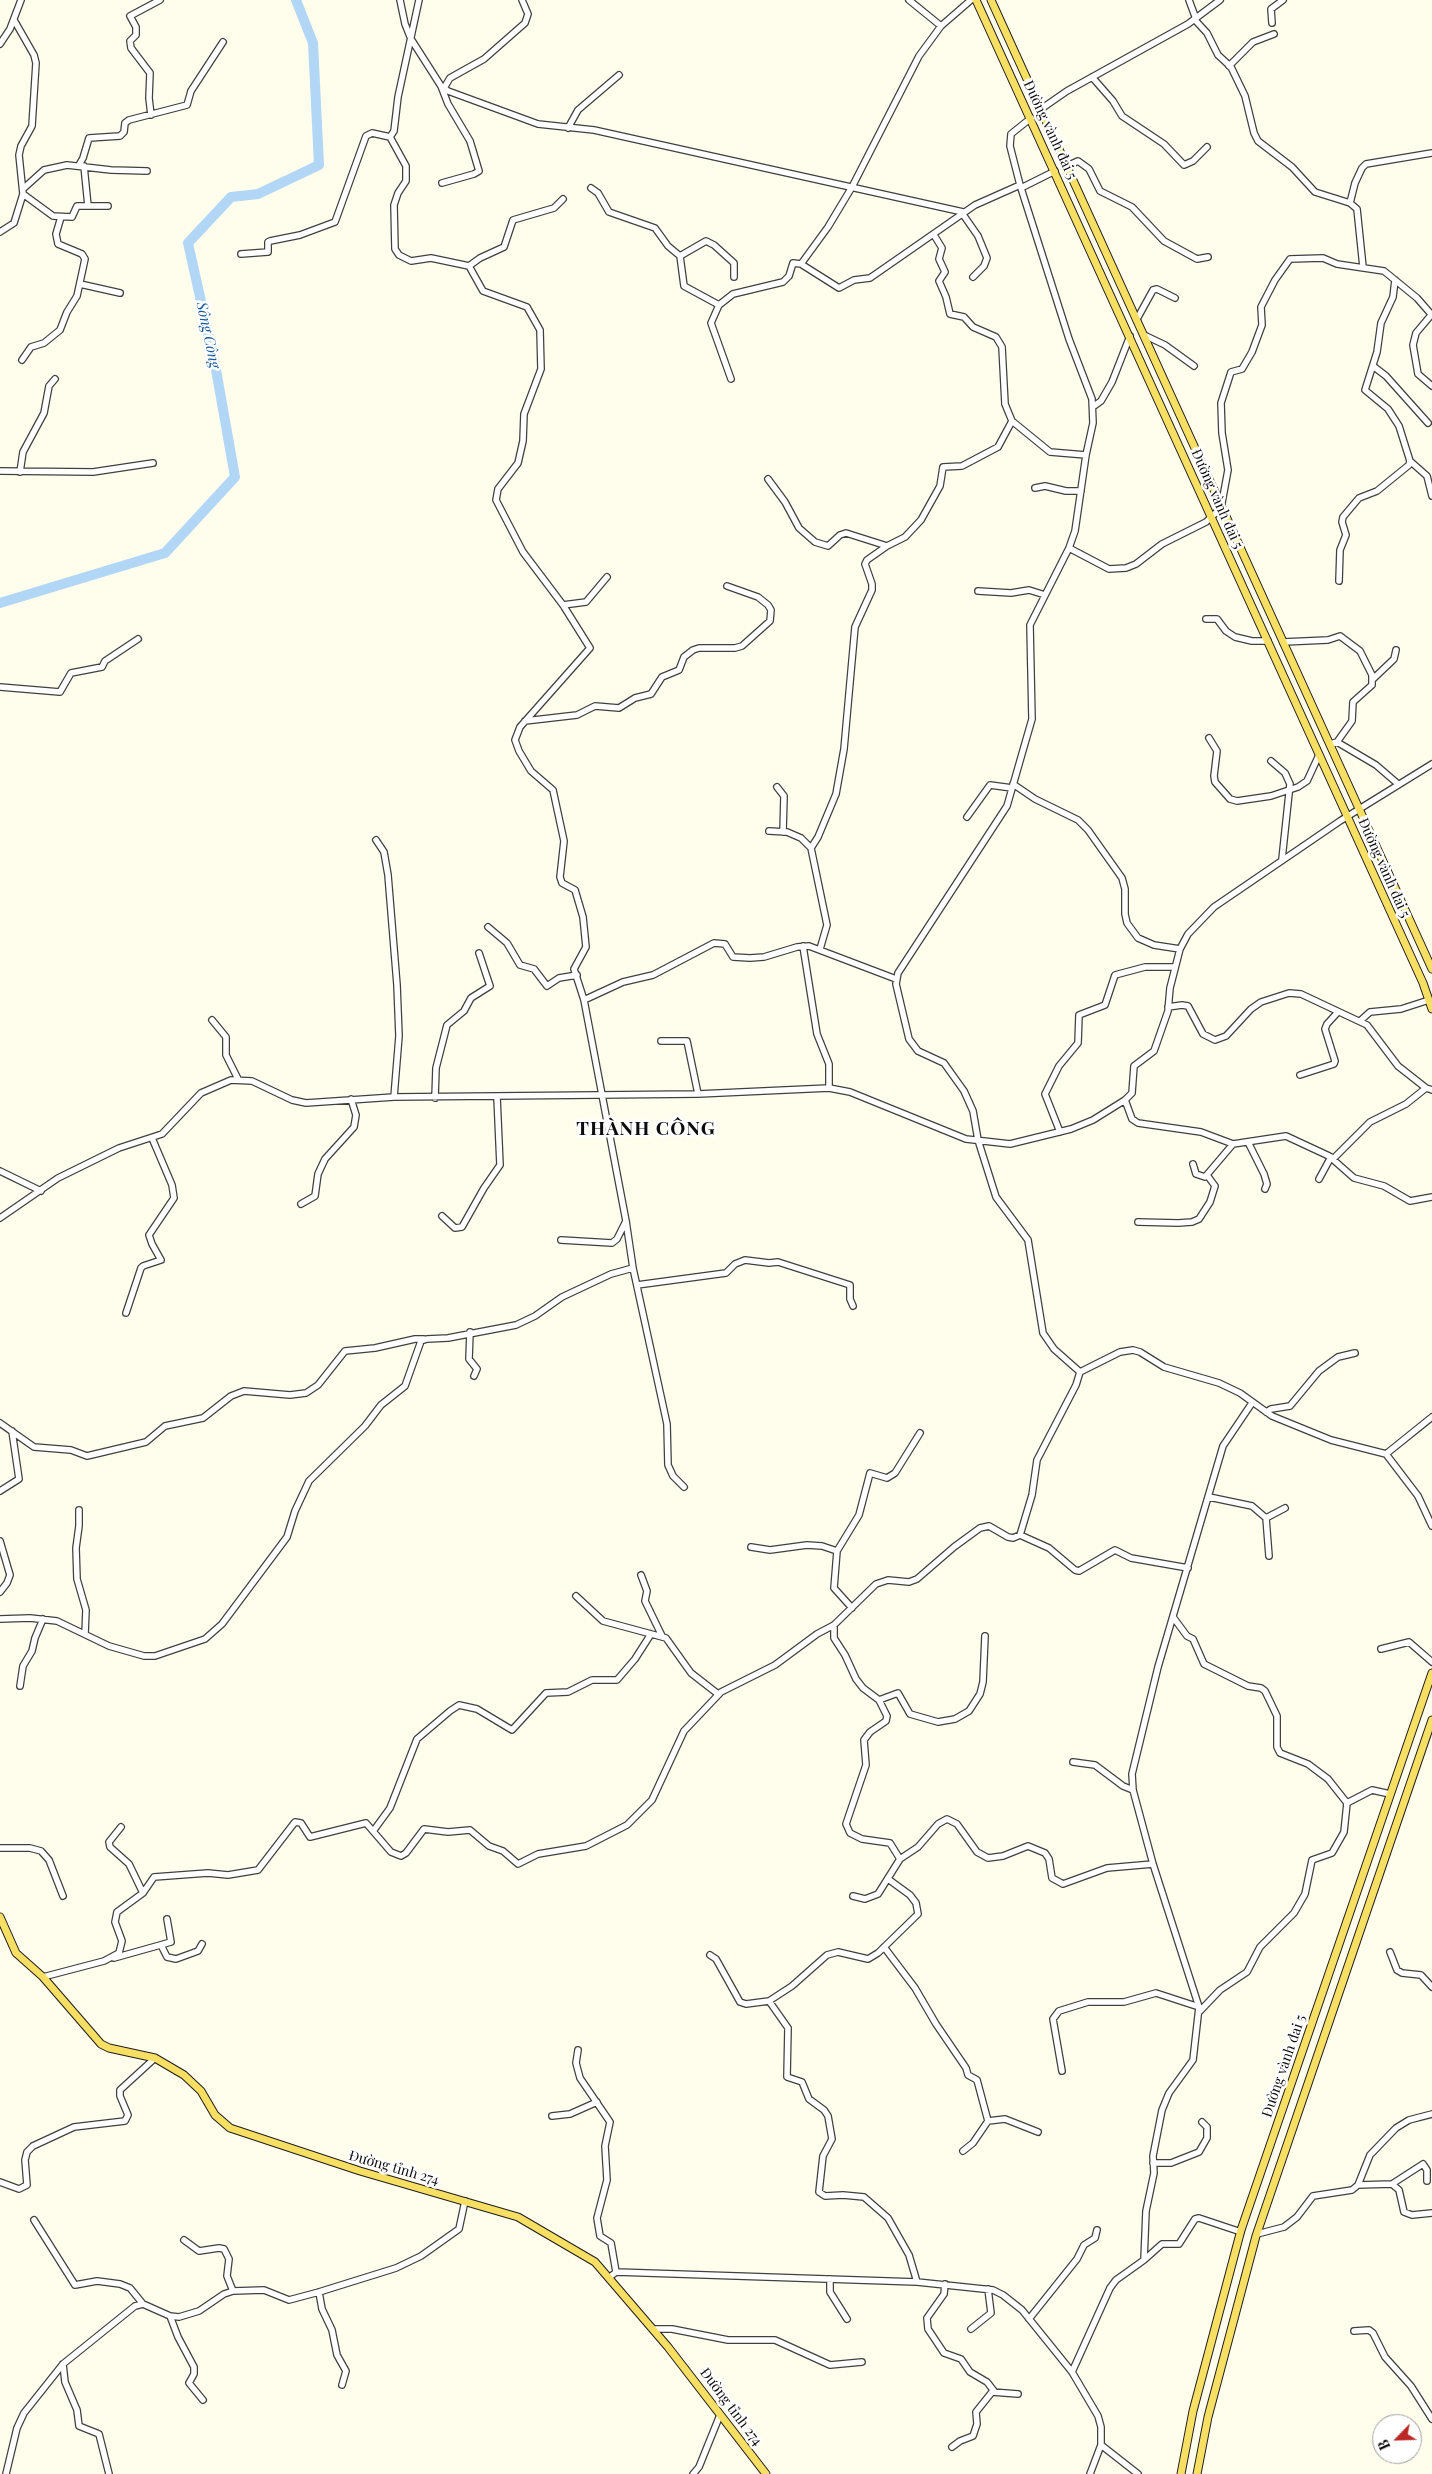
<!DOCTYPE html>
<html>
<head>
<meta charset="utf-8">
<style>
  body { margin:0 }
  #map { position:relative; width:1432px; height:2474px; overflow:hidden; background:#fffdec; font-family:"Playfair Display",serif }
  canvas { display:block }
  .north { position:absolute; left:1372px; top:2414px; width:50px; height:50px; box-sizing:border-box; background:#fff; border:1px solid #9e9e9e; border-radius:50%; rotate:246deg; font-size:14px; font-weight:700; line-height:20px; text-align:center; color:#0d0d0d }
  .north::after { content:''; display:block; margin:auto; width:18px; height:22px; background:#bb2a26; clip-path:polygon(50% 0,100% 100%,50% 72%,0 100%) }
</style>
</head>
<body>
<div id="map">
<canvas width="1432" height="2474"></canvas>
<div class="north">B</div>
</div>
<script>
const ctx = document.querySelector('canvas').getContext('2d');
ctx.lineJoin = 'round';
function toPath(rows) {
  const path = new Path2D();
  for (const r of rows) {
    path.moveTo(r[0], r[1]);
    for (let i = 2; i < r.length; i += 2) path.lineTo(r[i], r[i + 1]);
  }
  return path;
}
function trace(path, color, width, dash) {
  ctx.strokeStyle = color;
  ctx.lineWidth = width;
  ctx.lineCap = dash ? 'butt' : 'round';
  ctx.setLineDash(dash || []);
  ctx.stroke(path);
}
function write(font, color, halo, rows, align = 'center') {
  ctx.font = font + ' "Playfair Display",serif';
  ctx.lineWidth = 5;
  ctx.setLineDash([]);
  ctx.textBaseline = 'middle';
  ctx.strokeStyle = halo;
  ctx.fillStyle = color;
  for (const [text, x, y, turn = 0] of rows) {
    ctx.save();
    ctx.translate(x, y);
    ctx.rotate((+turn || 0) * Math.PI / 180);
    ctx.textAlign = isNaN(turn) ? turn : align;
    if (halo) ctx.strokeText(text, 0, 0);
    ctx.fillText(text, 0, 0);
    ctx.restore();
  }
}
const river = toPath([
  [0,603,165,553,235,477,215,364,188,243,231,197,258,194,319,165,313,43,296,0]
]);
const minor = toPath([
  [400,0,405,24,411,39,441,86,448,91,538,124,594,130,963,212],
  [909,0,941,26],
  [1189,0,1196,19],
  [1195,20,1207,33,1218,55,1231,67,1245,96,1254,133,1258,141,1292,167,1315,192,1350,203,1357,209,1363,267],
  [1272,23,1271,9,1283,0],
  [0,44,10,29,21,0],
  [1229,66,1253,42,1274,34],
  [1092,77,1113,101,1122,116,1164,144,1184,165,1193,161,1207,147],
  [441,86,448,104,470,141,479,171,474,174,442,183],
  [444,88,450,78,484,59,525,23,528,14,522,0],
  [1041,109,1067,91,1188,24,1220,0],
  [151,115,149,98,150,73,131,48,130,41,136,35,136,27,130,16,160,0],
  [1031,118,1011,134,1010,146,1020,185,1069,339,1092,399,1093,423,1086,455,1075,531,1069,548,1030,625,1032,719,1007,806,898,973,896,984,909,1039,918,1051,944,1063,964,1091,973,1111,978,1140,996,1197,1028,1240,1043,1333,1054,1349,1080,1372],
  [568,128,578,110,619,75],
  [390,137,406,166,406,181,398,193,394,205,395,249,399,255,411,261,431,258,469,266,483,291,527,307,540,330,541,369,524,414,523,441,518,463,498,489,496,500,523,552,563,605,590,648,520,727,515,740,519,751,531,771,553,790,564,841,560,877,562,883,575,890,583,917,586,947,574,969,584,1000,626,1221,633,1268,667,1424,668,1465,673,1476,684,1487],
  [79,165,83,158,89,138,120,136,124,132,125,123,129,120,187,105,191,91,223,42],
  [84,166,88,206],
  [1067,166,1078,161,1089,169,1100,191,1132,207,1164,241,1197,259,1208,257],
  [24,188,44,170,67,165,111,170,147,171],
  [591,188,598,193,609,212,655,228,668,246,680,256,684,286,719,305],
  [1021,188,1055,171],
  [23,194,53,216,72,217,77,206,108,206],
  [1350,203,1355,183,1362,168,1366,164,1432,153],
  [962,213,978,236,987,258,984,266,973,277],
  [0,232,14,223,23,194,19,155,21,146,32,126,36,63,34,55,14,20],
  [934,235,942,248,939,259,945,272,939,281,946,297,950,314,964,317,973,327,996,337,1002,347,1005,404,1012,421,1050,452,1086,455],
  [241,254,268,252,268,242,270,241,300,235,335,222,366,136,372,133,390,137,394,131,398,97,419,0],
  [680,256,706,241,714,245,734,263,734,277],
  [801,264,828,227,852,187,919,56,941,26,971,0],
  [469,266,480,258,504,247,513,220,554,208,563,199],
  [80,284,120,293],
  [1432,314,1416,333,1413,345,1418,374,1432,386],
  [1137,319,1153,290,1157,289,1175,298],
  [1144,335,1165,345,1194,366],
  [22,360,31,347,44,343,60,330,67,312,77,296,85,259,82,254,58,244,56,234,61,217],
  [1373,366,1386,376,1428,423],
  [731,379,711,323,719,305,733,294,783,282,789,276,793,263,801,264,839,288,854,280,870,278,975,205,1020,185],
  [1094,406,1101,401,1112,382,1130,336],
  [1410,461,1427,476,1432,496],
  [0,471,93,472,153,463],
  [20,472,23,452,44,413,49,386,55,379],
  [768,479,785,502,799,528,815,542,828,546,840,535,846,533,887,546],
  [1035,488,1045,486,1066,491,1081,491],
  [1069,548,1109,569,1126,568,1136,564,1162,544,1206,522,1221,508,1228,470,1222,433,1221,403,1231,372,1242,369,1252,352,1262,325,1261,307,1275,280,1290,259,1323,258,1337,264,1384,271,1417,298,1431,314],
  [1339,581,1340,550,1346,535,1342,522,1343,517,1359,498,1377,491,1409,465,1410,461,1399,426,1388,409,1365,390,1377,352,1381,323,1393,297,1395,280],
  [978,591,1011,593,1029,590,1045,595],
  [563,605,586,602,607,577],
  [1206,619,1217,619,1226,631,1235,637,1252,641,1268,641],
  [1283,642,1328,640,1340,636,1360,651,1372,675,1372,685,1353,702,1352,721,1337,742,1330,744],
  [1373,679,1394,659,1396,650],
  [0,687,60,692,71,673,102,667,105,661,138,639],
  [525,721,577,715,595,706,619,708,635,698,651,694,662,677,679,670,684,657,693,650,699,648,735,648,742,646,770,621,771,610,768,605,758,597,727,586],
  [1209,738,1217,751,1214,776,1215,782,1230,799,1237,801,1271,796,1298,787,1307,781,1319,755],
  [1337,742,1376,765,1398,784],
  [1271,761,1285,773,1290,784,1282,859],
  [1013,784,1035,799,1078,820,1088,830,1122,878,1125,889,1125,914,1127,923,1138,938,1154,945,1180,949],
  [777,787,784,796,783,832],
  [967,817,990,785,1012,788],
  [769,831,787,832,801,838,811,848,827,925,820,949],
  [376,840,384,852,388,875,397,985,399,1036,394,1097],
  [811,848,818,837,836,794,844,749,855,627,872,590,872,584,865,564,867,560,887,546,905,537,921,520,940,486,943,467,962,466,998,447,1012,421],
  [488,927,507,943,520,965,534,969,547,986,559,978,577,975],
  [803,946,817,1034,829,1064,829,1088],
  [584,1000,623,982,653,975,714,943,725,944,733,957,750,958,764,957,797,947,809,946,896,979],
  [1168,1007,1182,1005,1188,1006,1203,1034,1215,1040,1226,1036,1251,1009,1261,1002,1289,993,1301,994,1367,1025,1398,1066,1426,1088,1432,1090],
  [212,1020,226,1037,226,1055,238,1079],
  [1360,1021,1370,1012,1401,1009,1429,1000],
  [661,1041,687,1041,698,1094],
  [1300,1075,1334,1064,1335,1061,1325,1029,1327,1024,1338,1012],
  [435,1098,436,1068,447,1025,464,1011,471,998,490,986,479,953],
  [1125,1100,1132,1119,1138,1123,1201,1132,1233,1144,1286,1136,1329,1156,1354,1178,1384,1186,1410,1201,1432,1197],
  [1060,1132,1045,1094,1059,1066,1078,1043,1079,1015,1105,1005,1115,975,1145,967,1175,967],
  [1248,1142,1264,1174,1267,1184,1265,1189],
  [1333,1159,1370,1122,1406,1104,1426,1088],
  [1193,1164,1196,1174,1205,1177,1233,1144],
  [0,1171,41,1191],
  [1319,1179,1331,1157],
  [301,1204,315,1196,318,1174,325,1159,354,1127,356,1115,351,1099],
  [442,1216,455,1228,462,1227,484,1188,500,1165,497,1097],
  [0,1218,58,1178,119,1148,162,1134,201,1093,231,1080,252,1081,292,1100,306,1103,394,1097,698,1094,829,1088,850,1092,966,1139,1010,1144,1071,1129,1093,1120,1125,1100,1132,1093,1134,1066,1154,1051,1168,1011,1170,988,1180,949,1188,934,1214,907,1340,821,1432,764],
  [1138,1222,1178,1223,1192,1222,1199,1219,1210,1202,1215,1186,1207,1175],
  [561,1240,612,1243,617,1239,626,1221],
  [637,1285,726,1273,735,1264,745,1260,769,1263,778,1262,850,1285,850,1299,853,1306],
  [126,1313,141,1268,143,1266,161,1260,152,1244,149,1235,174,1198,172,1185,152,1138],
  [470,1332,469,1359,477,1369,474,1376],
  [1266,1412,1271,1409,1290,1406,1319,1371,1338,1357,1355,1353],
  [0,1423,34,1447,71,1450,87,1456,146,1442,165,1426,203,1418,231,1396,244,1391,290,1395,306,1393,318,1385,345,1351,375,1348,415,1339,424,1339],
  [1386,1454,1432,1417],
  [0,1491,19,1479,12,1431],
  [1209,1497,1252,1506,1266,1518],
  [79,1510,79,1526,76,1548,77,1579,86,1610,85,1634],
  [1020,1535,1049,1548,1075,1570,1079,1571,1115,1550,1131,1558,1188,1568],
  [0,1541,10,1575,7,1583,0,1592],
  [751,1547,770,1550,807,1545,822,1546,837,1551],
  [1269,1556,1266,1518,1285,1508],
  [641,1575,647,1591,645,1601,662,1636],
  [576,1596,603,1621,666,1638,691,1673,718,1694],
  [852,1608,834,1588,837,1551,859,1515,870,1473,887,1478,895,1473,920,1433],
  [1173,1617,1187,1636,1193,1639,1204,1664,1248,1686,1261,1688,1265,1691,1277,1716,1277,1747,1280,1753,1308,1764,1328,1779,1347,1803],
  [0,1619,30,1618,57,1621,109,1646,144,1656,155,1656,205,1639,222,1624,287,1537,295,1511,309,1481,365,1426,381,1405,405,1386,421,1341,427,1339,448,1338,516,1325,535,1316,562,1297,611,1274,633,1268],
  [834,1625,834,1638,845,1655,856,1679,863,1688,879,1700,887,1716,886,1721,870,1732,864,1740,866,1765,846,1824,850,1833,862,1839,890,1843,900,1859],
  [1381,1649,1409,1642,1432,1662],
  [20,1686,23,1666,32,1651,35,1638,43,1619],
  [879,1700,898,1693,910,1714,938,1722,955,1719,969,1711,980,1694,983,1682,985,1636],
  [1073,1762,1095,1765,1123,1786,1133,1790],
  [121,1827,109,1842,110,1847,129,1864,143,1893],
  [374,1830,390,1808,417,1739,450,1711,459,1705,477,1709,512,1730,546,1693,568,1692,592,1680,617,1680,635,1659,651,1634],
  [0,1848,30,1848,41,1851,49,1860,63,1896],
  [853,1896,865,1899,878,1894,900,1859,918,1847,938,1824,947,1819,957,1824,977,1852,988,1858,1003,1856,1028,1846,1045,1853,1049,1859,1052,1878,1063,1884,1107,1868,1153,1864],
  [161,1945,167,1957,176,1959,198,1951,202,1944],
  [884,1947,915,1988,936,2024,966,2068,968,2075,977,2080,988,2121],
  [1390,1952,1397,1970,1402,1973,1421,1975,1432,1987],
  [710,1955,716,1959,740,2002,746,2004,769,2001,792,1986,827,1955,838,1952,868,1959,878,1953,918,1914,916,1903,910,1895,888,1879],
  [114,1958,171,1942,167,1919],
  [43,1977,104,1961,119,1953,122,1941,115,1922,117,1912,143,1893,154,1877,208,1873,228,1875,258,1870,295,1822,301,1823,310,1837,366,1823,391,1852,401,1856,406,1853,424,1829,448,1832,470,1830,489,1846,503,1851,518,1864,538,1854,586,1846,627,1825,652,1800,684,1731,721,1692,775,1665,817,1634,834,1625,876,1584,888,1580,909,1582,917,1579,954,1547,980,1528,989,1526,1008,1537,1013,1538,1020,1535,1032,1495,1037,1460,1076,1385,1080,1372,1120,1352,1133,1350,1140,1352,1164,1367,1219,1383,1240,1393,1272,1416,1331,1440,1386,1454,1418,1496,1432,1526],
  [769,2001,788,2028,787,2077,802,2082,809,2099,824,2110,828,2116,832,2139,823,2156,819,2192,825,2196,843,2195,864,2197,888,2218,909,2255,917,2282],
  [1200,2011,1220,1990,1247,1972,1260,1947,1294,1913,1305,1894,1312,1860,1332,1853,1344,1832,1347,1803,1372,1790,1390,1794],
  [578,2050,576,2063,580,2078,610,2122,605,2146,607,2180,597,2218,600,2236,611,2243,616,2272],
  [1062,2071,1053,2019,1059,2011,1088,2002,1124,2002,1156,1993,1199,2007],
  [552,2116,570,2114,597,2102],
  [963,2151,973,2143,988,2121,1005,2119,1038,2132],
  [1153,2163,1171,2163,1199,2152,1207,2138,1207,2127,1202,2122],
  [0,2182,19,2189,27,2185,25,2160,27,2152,33,2146,74,2127,125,2121,128,2115,120,2096,120,2090,155,2058],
  [1392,2184,1423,2164,1427,2170,1427,2181],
  [1358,2185,1392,2184,1399,2190,1404,2212,1412,2215,1432,2213],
  [34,2220,75,2285,97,2281,120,2284,130,2288,143,2304],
  [1257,2234,1284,2227,1297,2217,1313,2196,1352,2190,1358,2185,1370,2155,1396,2128,1409,2120,1432,2114],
  [184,2240,199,2251,219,2248,224,2249,229,2259,227,2276,233,2291],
  [1144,2260,1162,2244,1179,2244,1195,2219,1199,2218,1241,2232],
  [610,2277,616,2272,917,2282,993,2290,1003,2295,1022,2310,1072,2372,1098,2416,1101,2427,1101,2445,1090,2474],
  [830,2279,830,2292,847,2319],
  [945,2284,944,2294,927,2318,928,2329,944,2353,961,2359,970,2372,987,2382,994,2391],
  [319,2292,322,2309,332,2330,337,2355,346,2371,342,2385],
  [170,2316,178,2337,194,2367,194,2374,189,2383,203,2400],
  [1029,2319,1077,2259,1084,2245,1095,2238,1097,2230],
  [654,2329,672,2329,728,2340,775,2340,830,2365,862,2362],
  [971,2329,991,2313,988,2289],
  [1354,2331,1369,2330,1373,2333,1385,2357,1411,2386,1432,2419],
  [63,2364,65,2382,77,2410,79,2426,99,2434,109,2474],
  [1072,2372,1110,2288,1116,2280,1144,2260,1146,2211,1154,2173,1153,2156,1162,2110,1169,2093,1193,2060,1199,2007,1153,1864,1133,1790,1132,1774,1158,1667,1223,1446,1252,1403],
  [1101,2445,1138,2474],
  [952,2447,960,2441,973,2436,977,2424,976,2412,992,2392,1018,2394],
  [6,2474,17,2428,24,2413,63,2364,135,2306,143,2304,170,2316,179,2317,199,2311,224,2294,233,2291,264,2290,289,2300,319,2292,396,2268,421,2256,459,2229,465,2201],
  [693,2474,699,2467,720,2415]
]);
const major = toPath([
  [976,0,1423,983,1432,1009],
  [991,0,1432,969],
  [0,1917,16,1953,43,1977,101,2044,109,2048,155,2058,184,2075,201,2091,215,2115,230,2128,360,2171,518,2217,595,2262,668,2347,766,2474],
  [1181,2474,1193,2411,1241,2230,1432,1673],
  [1197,2474,1208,2417,1256,2236,1432,1720]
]);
const streetNames = [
  ["Đường vành đai 5",1050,130,65],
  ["Đường vành đai 5",1217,499,66],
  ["Đường vành đai 5",1384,868,66],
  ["Đường vành đai 5",1284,2066,-71],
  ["Đường tỉnh 274",394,2168,16],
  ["Đường tỉnh 274",731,2407,53]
];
const waterNames = [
  ["Sông Công",208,335,78]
];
const districtNames = [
  ["THÀNH CÔNG",646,1129]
];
trace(river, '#b2d7f6', 10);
trace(minor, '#404040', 8);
trace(major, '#1e1e1e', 9);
trace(minor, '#fff', 5.5);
trace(major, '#f7df64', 7);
write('14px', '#0d0d0d', '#fff', streetNames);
write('italic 15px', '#17589d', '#fff', waterNames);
ctx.letterSpacing = '1px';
write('bold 19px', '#0d0d0d', '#fff', districtNames);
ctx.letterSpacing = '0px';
</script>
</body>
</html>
